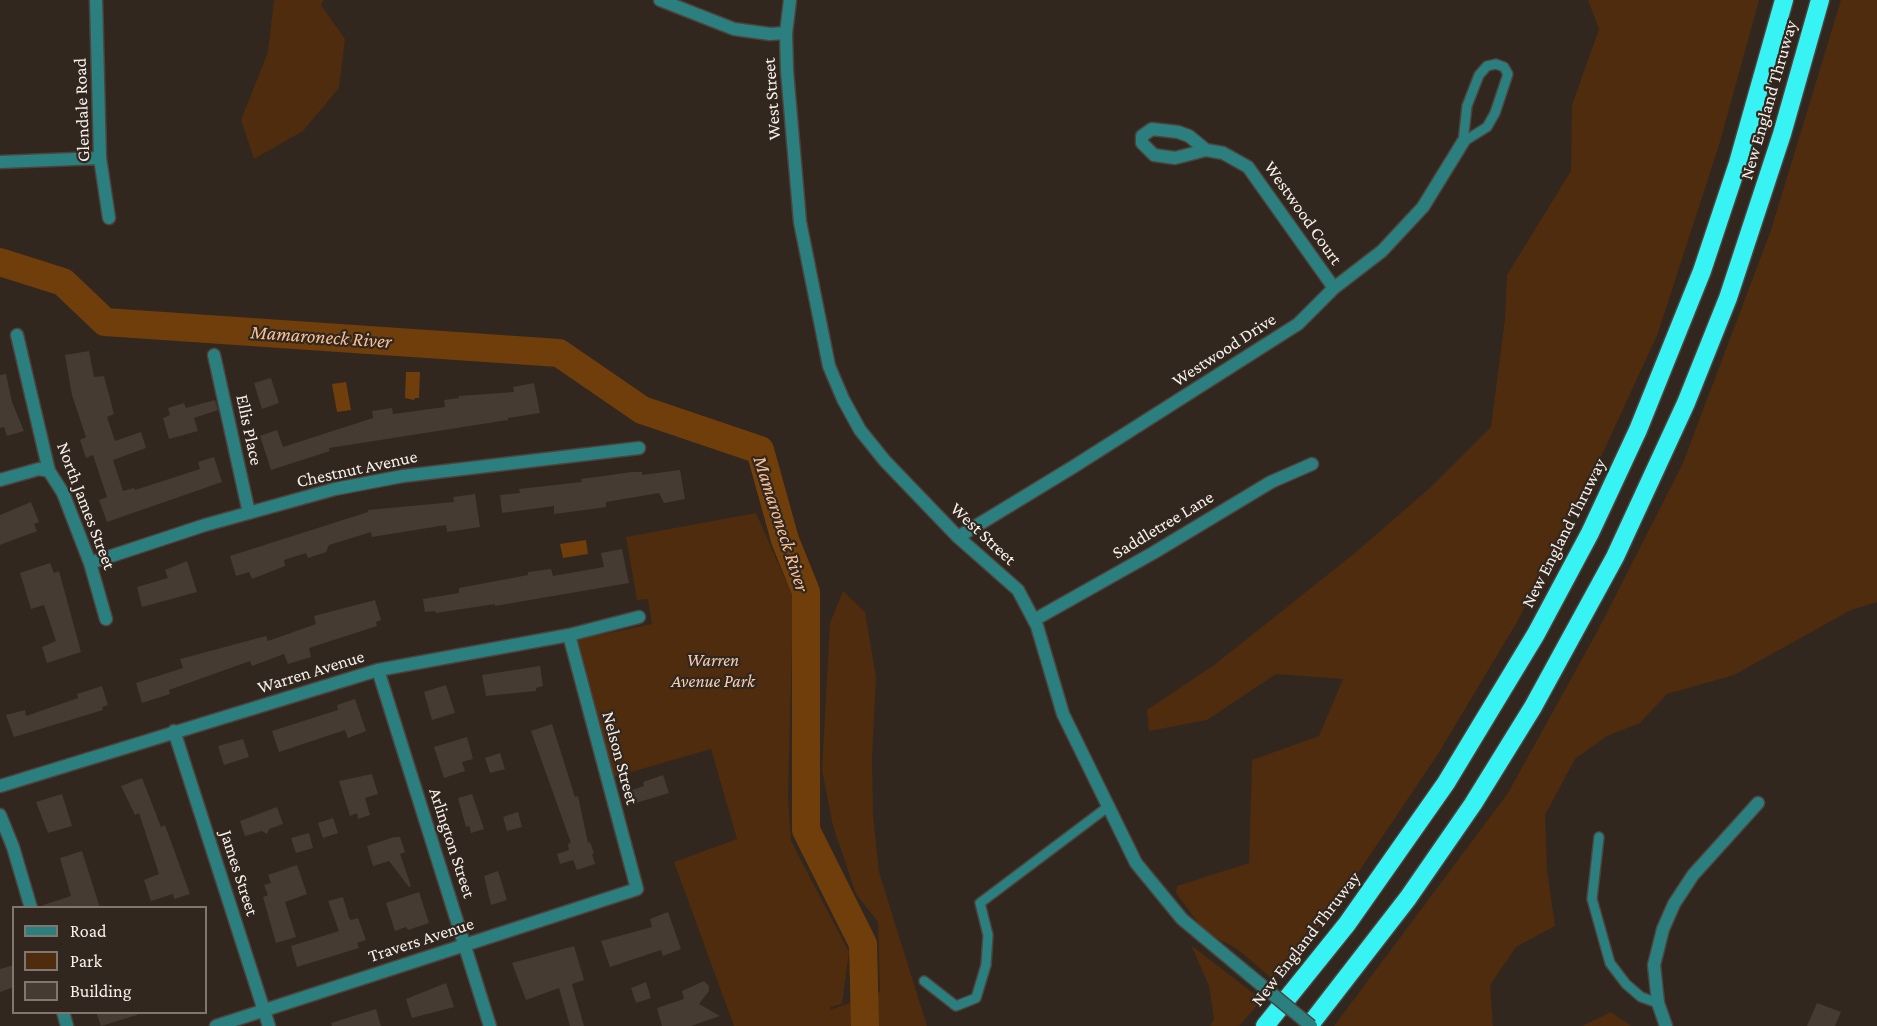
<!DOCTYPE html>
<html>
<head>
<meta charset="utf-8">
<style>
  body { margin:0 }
  #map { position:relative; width:1877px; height:1026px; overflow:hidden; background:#31271f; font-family:"Crimson Pro",serif }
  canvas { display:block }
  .legend { position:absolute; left:12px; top:906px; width:195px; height:108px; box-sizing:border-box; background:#31271f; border:2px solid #807771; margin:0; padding:8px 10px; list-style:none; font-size:18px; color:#f7f0eb }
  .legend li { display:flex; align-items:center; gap:12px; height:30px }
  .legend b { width:30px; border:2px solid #807771 }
</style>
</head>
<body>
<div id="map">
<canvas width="1877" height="1026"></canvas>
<ul class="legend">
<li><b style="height:8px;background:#2b7f7f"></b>Road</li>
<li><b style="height:16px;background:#4e2c0d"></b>Park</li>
<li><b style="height:16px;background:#453b33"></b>Building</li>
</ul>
</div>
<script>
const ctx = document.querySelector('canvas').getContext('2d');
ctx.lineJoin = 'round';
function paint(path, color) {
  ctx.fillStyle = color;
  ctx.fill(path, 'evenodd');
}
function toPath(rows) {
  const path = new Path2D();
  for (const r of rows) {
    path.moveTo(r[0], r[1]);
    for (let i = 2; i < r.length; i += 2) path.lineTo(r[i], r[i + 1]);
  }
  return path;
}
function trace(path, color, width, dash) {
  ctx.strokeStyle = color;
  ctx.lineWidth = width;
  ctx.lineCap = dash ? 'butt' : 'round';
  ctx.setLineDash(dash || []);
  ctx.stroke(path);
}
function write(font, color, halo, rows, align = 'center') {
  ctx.font = font + ' "Crimson Pro",serif';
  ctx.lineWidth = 4.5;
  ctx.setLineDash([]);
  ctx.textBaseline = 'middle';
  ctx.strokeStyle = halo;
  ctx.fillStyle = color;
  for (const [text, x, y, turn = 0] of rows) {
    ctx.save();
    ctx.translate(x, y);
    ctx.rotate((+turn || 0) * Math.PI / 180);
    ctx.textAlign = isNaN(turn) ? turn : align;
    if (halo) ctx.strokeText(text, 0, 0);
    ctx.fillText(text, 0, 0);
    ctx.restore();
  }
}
const green = toPath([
  [274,0,324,0,321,5,345,39,339,88,303,131,254,159,241,120,268,52],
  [1588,0,1759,0,1720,142,1658,333,1590,481,1517,622,1438,754,1333,910,1274,980,1236,948,1205,932,1176,893,1177,886,1249,863,1252,760,1319,736,1343,679,1276,674,1207,720,1149,731,1147,710,1214,665,1355,553,1432,486,1491,427,1505,319,1507,275,1571,171,1572,105,1599,29],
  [1841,0,1877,0,1877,602,1851,610,1734,675,1667,694,1640,723,1607,736,1575,759,1545,815,1547,869,1555,926,1516,947,1490,985,1493,1026,1334,1026,1508,793,1599,628,1683,463,1771,230],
  [756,513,793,597,788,798,791,841,849,952,842,1004,830,1007,830,1010,880,992,878,922,856,894,833,826,822,770,830,623,843,591,865,612,876,677,872,759,873,815,879,872,927,1026,734,1026,674,862,737,839,711,749,614,777,576,640,652,624,648,599,637,600,626,537],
  [1191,945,1262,1000,1239,1026,1210,1026,1214,1019,1209,986],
  [1611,1012,1631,1026,1582,1026]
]);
const water = toPath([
  [406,372,420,372,419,398,415,398,414,400,405,398],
  [346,382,351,410,337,412,332,384],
  [586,540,588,554,563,558,560,544]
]);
const river = toPath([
  [0,262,63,282,105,322,559,353,642,410,760,450,785,540,806,592,806,830,863,944,865,1026]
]);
const building = toPath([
  [89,351,94,377,104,376,114,414,107,417,115,441,141,432,146,448,113,460,123,491,134,488,135,490,200,469,198,462,214,457,222,482,107,522,99,500,107,497,93,455,86,458,80,440,86,437,72,395,65,355],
  [6,374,12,402,24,431,7,436,4,427,0,428,0,375],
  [271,378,279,403,262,409,254,383],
  [534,383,540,413,508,418,508,420,329,448,330,451,271,470,260,436,277,430,283,447,373,418,372,411,392,408,393,414,445,407,444,400,459,398,459,396,514,392,513,387],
  [215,400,218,410,194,418,198,431,169,439,163,418,170,415,168,408,184,403,186,408],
  [680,470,685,499,664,503,659,493,606,502,606,507,585,510,554,514,554,506,502,513,500,495,520,493,519,489,582,482,581,479,632,472,642,472,642,475],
  [475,494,480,527,447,532,446,525,372,537,371,532,329,545,326,552,308,558,306,553,284,560,285,566,252,579,249,572,236,576,230,556,368,512,368,510,454,502,453,497],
  [31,502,39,522,34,524,37,531,0,545,0,515],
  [622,549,629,583,495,606,495,604,436,613,435,611,425,612,423,599,459,593,459,588,528,575,528,572,551,569,553,576,604,567,601,553],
  [187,561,197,592,142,607,137,587,168,578,165,570],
  [50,563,54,573,59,571,81,652,47,663,42,647,56,641,44,605,31,609,20,573],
  [375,600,381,620,376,622,377,626,309,648,311,657,288,664,284,654,252,666,250,661,169,690,170,694,142,703,136,683,183,668,180,659,266,636,268,641,316,624,314,616],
  [540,666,543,686,536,688,536,691,486,696,482,675],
  [446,685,455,713,432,720,424,692],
  [102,686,108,705,102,707,103,710,14,737,6,715,25,710,26,716,78,698,77,694],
  [355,699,366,731,348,738,345,730,279,752,272,731,338,710,337,705],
  [552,724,575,797,578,796,588,843,590,842,594,853,592,854,595,864,577,870,573,860,560,864,557,854,569,850,568,844,571,843,531,731],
  [467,737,473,759,462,762,465,771,444,778,434,747],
  [243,739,249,757,224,765,218,746],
  [500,753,505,769,490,773,485,758],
  [372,774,378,794,365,798,370,815,358,819,357,813,350,816,339,781],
  [663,775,669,793,636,803,632,790,644,786,643,782],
  [142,778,161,827,165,825,190,894,174,899,173,894,151,901,144,880,159,874,139,813,135,815,121,786],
  [62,794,72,826,48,833,36,802],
  [472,794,484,829,471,833,469,826,466,827,458,798],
  [277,807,283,824,269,829,267,834,262,831,245,836,240,821],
  [518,812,522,827,507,831,503,817],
  [333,818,338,833,323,838,318,823],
  [309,833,313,848,296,853,291,838],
  [394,837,400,837,405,852,400,854,411,886,409,887,389,861,373,866,367,846],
  [82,851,100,908,44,908,43,905,71,896,60,858],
  [297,865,307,894,285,902,296,937,276,943,263,897,268,895,264,885,271,883,268,875],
  [498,871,507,900,491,905,484,876],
  [419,892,429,923,408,930,406,927,395,931,386,903],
  [343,897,349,918,351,920,358,918,366,940,357,943,359,948,297,967,291,946,339,931,328,901],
  [668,912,681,949,663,956,661,950,610,967,601,941,652,927,650,919],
  [574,946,584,980,572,984,584,1026,570,1026,559,988,526,1000,512,963],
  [14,965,14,987,0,992,0,969],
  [704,981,709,986,709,991,699,1004,720,1016,691,1026,662,1026,657,1008,684,999,682,991],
  [646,982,651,998,636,1003,631,988],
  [446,983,454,1007,412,1018,406,999],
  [1817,1003,1841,1012,1835,1026,1807,1026],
  [376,1009,381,1026,332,1026,331,1023],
  [96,1012,137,1012,137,1015,101,1026]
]);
const service = toPath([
  [1496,64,1504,67,1508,74,1495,113,1487,127,1463,142,1467,106,1479,75,1487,66,1496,64],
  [1599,837,1592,899,1610,963,1626,984,1641,997,1658,1003],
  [924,981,956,1006,976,998,986,965,988,935,980,903,1109,806]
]);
const minor = toPath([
  [96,0,100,158,109,218],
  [660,0,734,29,770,34,786,33],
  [1152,129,1178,132,1189,136,1206,150,1175,158,1154,155,1142,143,1142,136,1152,129],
  [1206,150,1223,153,1248,167,1334,288],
  [0,162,100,158],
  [17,335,49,471,63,493,90,563,106,619],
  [214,355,249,513],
  [0,480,39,469,49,471],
  [958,537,1073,467,1298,324,1334,288,1382,251,1423,207,1463,142],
  [90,563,205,525,335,489,403,476,639,448],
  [1034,620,1153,553,1271,482,1312,464],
  [378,670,490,1026],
  [174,731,269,1026],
  [0,786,378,670,569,635,639,617],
  [0,815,13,847,31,908],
  [63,1012,67,1026],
  [216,1026,637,889,569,635],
  [1666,1026,1658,1003,1654,965,1663,929,1674,904,1693,875,1758,803]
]);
const tertiary = toPath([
  [790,0,786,33,787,71,800,222,829,366,843,399,860,430,885,461,958,537,1018,590,1037,626,1063,714,1136,863,1182,919,1248,974]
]);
const motorway = toPath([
  [1265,1026,1347,924,1446,783,1536,634,1590,533,1638,430,1702,271,1738,163,1784,0],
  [1309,1026,1408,898,1473,804,1533,707,1615,557,1686,403,1728,298,1782,134,1820,0]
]);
const tertiaryBridge = toPath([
  [1248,974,1311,1026]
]);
const streetNames = [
  ["West Street",772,99,-94],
  ["New England Thruway",1769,100,-74],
  ["Glendale Road",82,110,-92],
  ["Westwood Court",1303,213,55],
  ["Westwood Drive",1224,350,-33],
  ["Ellis Place",249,430,78],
  ["Chestnut Avenue",357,469,-12],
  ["North James Street",86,506,69],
  ["Saddletree Lane",1163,525,-31],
  ["New England Thruway",1564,533,-63],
  ["West Street",983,534,43],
  ["Warren Avenue",311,672,-17],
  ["Nelson Street",620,758,75],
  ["Arlington Street",452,843,72],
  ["James Street",239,873,72],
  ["New England Thruway",1306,939,-52],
  ["Travers Avenue",421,940,-18]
];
const parkNames = [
  ["Warren",713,660],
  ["Avenue Park",713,681]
];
const waterNames = [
  ["Mamaroneck River",321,337,4],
  ["Mamaroneck River",781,524,72]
];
paint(green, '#4e2c0d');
paint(water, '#703e0b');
trace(river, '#703e0b', 28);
paint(building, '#453b33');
trace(service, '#4d433c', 12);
trace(minor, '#4d433c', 15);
trace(tertiary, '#4d433c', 15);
trace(motorway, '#4d433c', 21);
trace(service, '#2b7f7f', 9);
trace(minor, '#2b7f7f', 12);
trace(tertiary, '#2b7f7f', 12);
trace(motorway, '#37f3f3', 18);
trace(tertiaryBridge, '#4d433c', 15, []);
trace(tertiaryBridge, '#2b7f7f', 12);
write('18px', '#f7f0eb', '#31271f', streetNames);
write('italic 18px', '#f6cfb2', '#31271f', parkNames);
write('italic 20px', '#fac195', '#31271f', waterNames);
</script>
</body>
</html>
